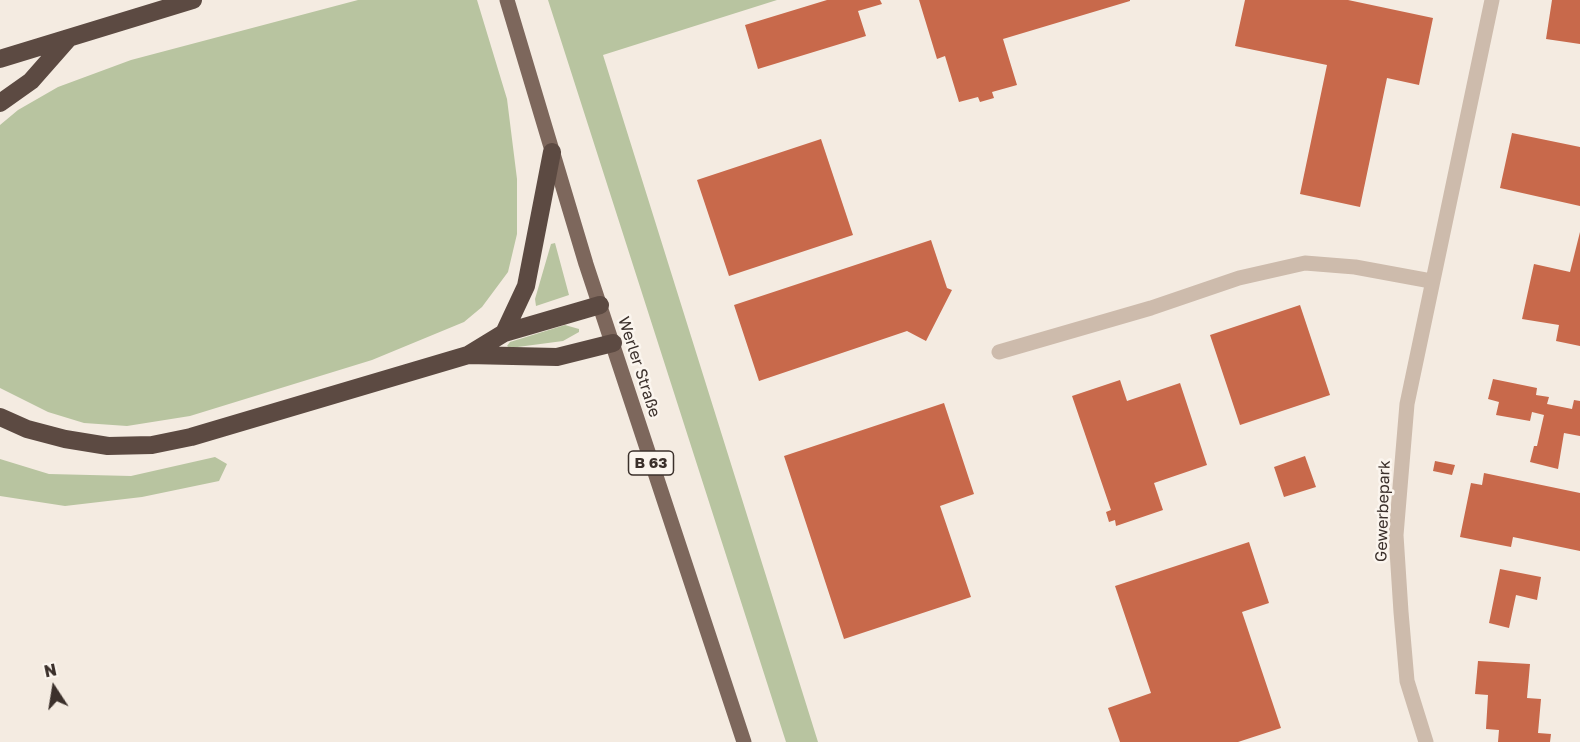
<!DOCTYPE html>
<html>
<head>
<meta charset="utf-8">
<style>
  body { margin:0 }
  #map { position:relative; width:1580px; height:742px; overflow:hidden; background:#f4ebe1; font-family:"Golos Text",sans-serif }
  canvas { display:block }
  .north { position:absolute; left:24px; top:658px; width:60px; height:60px; -webkit-text-stroke:4px #fbf5ee; paint-order:stroke; rotate:348deg; font-size:16px; font-weight:700; line-height:24px; text-align:center; color:#3b302b }
  .north::after { content:''; display:block; margin:auto; width:21px; height:27px; background:#3b302b; clip-path:polygon(50% 0,100% 100%,50% 72%,0 100%) }
</style>
</head>
<body>
<div id="map">
<canvas width="1580" height="742"></canvas>
<div class="north">N</div>
</div>
<script>
const ctx = document.querySelector('canvas').getContext('2d');
ctx.lineJoin = 'round';
function paint(path, color) {
  ctx.fillStyle = color;
  ctx.fill(path, 'evenodd');
}
function toPath(rows) {
  const path = new Path2D();
  for (const r of rows) {
    path.moveTo(r[0], r[1]);
    for (let i = 2; i < r.length; i += 2) path.lineTo(r[i], r[i + 1]);
  }
  return path;
}
function trace(path, color, width, dash) {
  ctx.strokeStyle = color;
  ctx.lineWidth = width;
  ctx.lineCap = dash ? 'butt' : 'round';
  ctx.setLineDash(dash || []);
  ctx.stroke(path);
}
function write(font, color, halo, rows, align = 'center') {
  ctx.font = font + ' "Golos Text",sans-serif';
  ctx.lineWidth = 5;
  ctx.setLineDash([]);
  ctx.textBaseline = 'middle';
  ctx.strokeStyle = halo;
  ctx.fillStyle = color;
  for (const [text, x, y, turn = 0] of rows) {
    ctx.save();
    ctx.translate(x, y);
    ctx.rotate((+turn || 0) * Math.PI / 180);
    ctx.textAlign = isNaN(turn) ? turn : align;
    if (halo) ctx.strokeText(text, 0, 0);
    ctx.fillText(text, 0, 0);
    ctx.restore();
  }
}
const green = toPath([
  [358,0,477,0,507,99,517,179,517,234,508,272,482,307,464,322,372,360,190,416,127,426,84,423,48,412,0,388,0,125,18,110,58,87,131,60],
  [548,0,777,0,603,55,818,742,786,742],
  [555,243,569,295,536,306,535,299,551,244],
  [565,325,579,329,579,332,563,341,510,348,507,346,510,342],
  [215,457,227,464,219,481,142,497,65,506,0,496,0,459,49,474,131,476]
]);
const building = toPath([
  [827,0,880,0,882,4,858,11,866,36,758,69,745,25],
  [919,0,1130,0,1130,1,1003,39,1017,85,992,92,994,98,980,102,978,97,959,102,945,56,937,59],
  [1245,0,1348,0,1433,18,1419,85,1387,78,1360,207,1300,194,1327,65,1235,46],
  [1552,0,1580,0,1580,44,1546,39],
  [1512,133,1580,147,1580,206,1500,188],
  [821,139,853,235,729,276,697,180],
  [1580,232,1580,346,1556,341,1559,325,1522,319,1534,264,1570,272],
  [931,240,947,288,952,290,926,341,907,331,759,381,734,305],
  [1300,305,1330,395,1240,425,1210,335],
  [1493,379,1537,388,1536,395,1549,397,1547,404,1572,409,1574,400,1580,401,1580,436,1564,433,1558,469,1530,462,1534,446,1537,446,1544,415,1532,412,1530,421,1496,415,1499,402,1488,399],
  [1120,380,1127,401,1180,383,1207,465,1154,483,1163,510,1116,526,1115,520,1109,522,1106,512,1111,510,1072,396],
  [944,403,974,494,940,506,971,597,844,639,784,456],
  [1305,456,1316,487,1284,497,1274,467],
  [1435,461,1455,465,1452,475,1433,471],
  [1484,473,1580,493,1580,551,1513,537,1511,547,1460,537,1471,483,1482,485],
  [1249,542,1269,603,1242,612,1281,728,1238,742,1120,742,1108,708,1151,693,1115,586],
  [1500,569,1541,577,1537,600,1516,595,1509,628,1489,623],
  [1478,661,1530,664,1527,698,1541,699,1538,733,1551,734,1550,742,1498,742,1499,730,1486,729,1488,695,1475,694]
]);
const minor = toPath([
  [999,352,1151,308,1239,278,1305,263,1355,267,1431,281],
  [1426,742,1407,681,1401,612,1396,535,1407,404,1492,0]
]);
const primary = toPath([
  [507,0,586,264,744,742]
]);
const motorway = toPath([
  [0,59,193,0],
  [0,103,31,81,68,39],
  [504,333,526,286,552,152],
  [468,355,557,357,613,343],
  [0,417,27,429,65,439,108,446,152,445,191,437,468,355,504,333,600,305]
]);
const shields = [
  [651,463,45]
];
const shieldNames = [
  ["B 63",651,463]
];
const streetNames = [
  ["Werler Straße",639,367,72],
  ["Gewerbepark",1383,511,-88]
];
paint(green, '#b8c4a0');
paint(building, '#c8694b');
trace(minor, '#cdbbac', 15);
trace(primary, '#7d675c', 15);
trace(motorway, '#5c4a42', 18);
for (const [x, y, w] of shields) {
  const box = new Path2D();
  box.roundRect(x - w / 2, y - 12, w, 24, 4.5);
  ctx.fillStyle = '#fbf5ee';
  ctx.fill(box);
  trace(box, '#3b302b', 1.5);
}
write('bold 15px', '#3b302b', null, shieldNames);
write('16px', '#3b302b', '#fbf5ee', streetNames);
</script>
</body>
</html>
